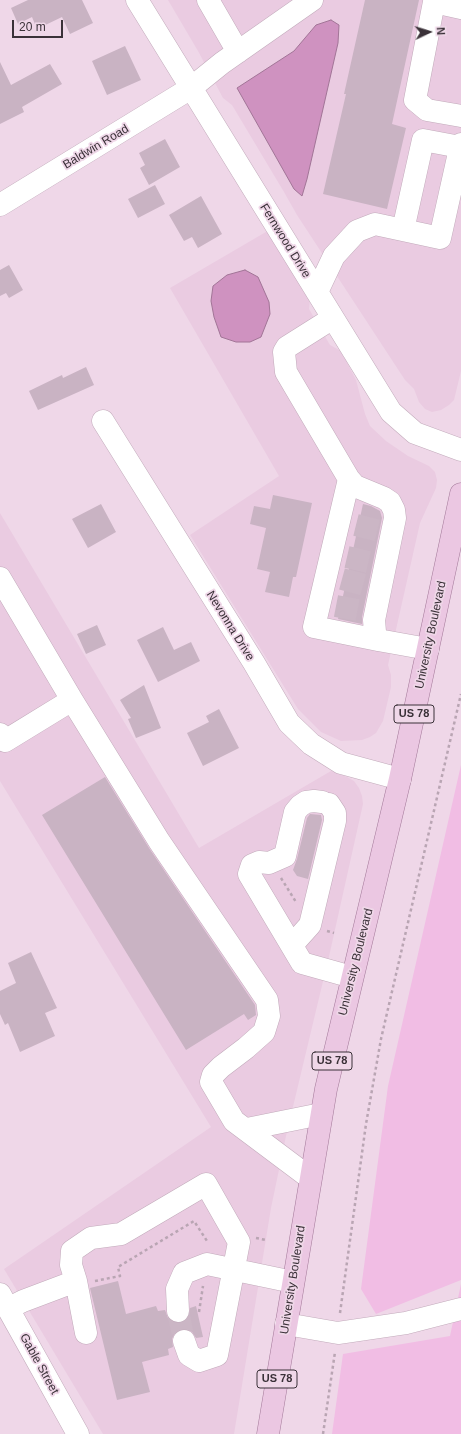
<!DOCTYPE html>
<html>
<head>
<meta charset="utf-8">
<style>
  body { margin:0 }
  #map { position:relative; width:461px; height:1434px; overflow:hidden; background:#efd7e8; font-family:Arial,sans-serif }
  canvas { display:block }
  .north { position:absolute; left:409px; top:12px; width:40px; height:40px; -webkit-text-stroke:3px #efd7e8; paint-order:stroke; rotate:86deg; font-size:11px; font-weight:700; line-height:16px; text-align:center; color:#3a3138 }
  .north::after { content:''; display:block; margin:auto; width:14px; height:18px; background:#3a3138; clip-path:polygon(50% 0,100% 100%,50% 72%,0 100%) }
  .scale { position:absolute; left:12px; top:20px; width:51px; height:18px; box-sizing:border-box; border:2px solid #3a3138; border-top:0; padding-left:5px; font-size:12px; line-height:14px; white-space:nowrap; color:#3a3138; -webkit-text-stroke:3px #efd7e8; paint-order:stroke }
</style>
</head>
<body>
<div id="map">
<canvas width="461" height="1434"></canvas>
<div class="north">N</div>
<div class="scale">20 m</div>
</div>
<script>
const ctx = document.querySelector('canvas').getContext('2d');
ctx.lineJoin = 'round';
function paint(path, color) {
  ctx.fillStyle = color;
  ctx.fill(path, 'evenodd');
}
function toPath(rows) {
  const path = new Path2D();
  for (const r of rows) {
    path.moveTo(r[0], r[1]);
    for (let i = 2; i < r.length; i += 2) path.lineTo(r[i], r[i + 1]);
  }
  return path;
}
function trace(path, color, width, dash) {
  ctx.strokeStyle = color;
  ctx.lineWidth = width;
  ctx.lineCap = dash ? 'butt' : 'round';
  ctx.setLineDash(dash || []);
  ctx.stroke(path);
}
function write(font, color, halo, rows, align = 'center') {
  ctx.font = font + ' Arial,sans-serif';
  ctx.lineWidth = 3.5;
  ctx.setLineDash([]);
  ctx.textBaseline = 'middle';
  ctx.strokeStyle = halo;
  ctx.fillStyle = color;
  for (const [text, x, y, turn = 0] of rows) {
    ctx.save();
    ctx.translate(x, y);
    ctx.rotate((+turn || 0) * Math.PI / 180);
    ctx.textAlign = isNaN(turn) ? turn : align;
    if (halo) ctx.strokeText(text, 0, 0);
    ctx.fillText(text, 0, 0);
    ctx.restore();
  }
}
const built = toPath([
  [168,0,461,0,461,371,454,400,449,405,441,410,432,412,425,409,419,402,414,389,405,380,297,215,284,192,232,105,223,98,198,51],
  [271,229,310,298,309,309,330,345,341,351,356,380,365,414,370,426,386,441,408,456,429,466,435,472,437,480,436,488,420,523,388,665,391,675,391,687,383,721,376,733,370,737,362,740,341,741,321,732,298,709,190,535,279,476,170,288],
  [0,513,199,848,331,771,347,777,354,781,359,788,362,796,363,804,330,952,286,1136,271,1208,234,1434,103,1434,4,1269,211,1127,0,781]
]);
const green = toPath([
  [461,765,461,1280,376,1314,361,1289,388,1086],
  [461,1284,461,1434,332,1434,343,1354,450,1336]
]);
const water = toPath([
  [331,20,339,25,338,43,307,179,302,196,294,189,237,88,294,51,316,25,331,20],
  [245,270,258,277,269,302,270,314,261,337,250,342,236,342,221,337,214,317,211,301,213,286,227,275,245,270]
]);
const building = toPath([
  [28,0,82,0,93,23,70,34,62,17,37,29,32,17,18,24,11,8],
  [365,0,419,0,392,124,406,128,387,209,323,194,346,94,344,94],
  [125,46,141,80,107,95,92,61],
  [0,62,11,85,50,64,62,84,22,107,24,112,0,124],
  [165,139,180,167,149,185,140,168,145,165,139,153],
  [155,185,165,204,138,218,128,199],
  [201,196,222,234,198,248,192,237,184,241,169,215],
  [9,265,23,290,9,298,6,293,0,296,0,270],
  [86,367,94,385,38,410,29,391,62,375,63,378],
  [273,495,312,503,296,577,293,577,289,597,265,592,270,572,257,569,266,528,250,524,254,506,270,509],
  [101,504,116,532,88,548,72,519],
  [363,504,371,506,380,511,382,518,362,617,362,624,338,619],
  [97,625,106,645,86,654,77,634],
  [163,627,174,650,191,642,200,661,158,682,137,640],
  [144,685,161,728,136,738,128,719,131,718,120,700],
  [219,709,239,748,203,766,187,733,209,722,206,716],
  [105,777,149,848,255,1005,256,1015,248,1020,244,1014,186,1050,42,815],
  [310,814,321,815,322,820,308,879,297,876,293,870,297,859,307,818],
  [31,952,57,1008,45,1013,55,1036,20,1052,8,1023,5,1025,0,1014,0,991,16,983,8,963],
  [118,1281,126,1314,156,1306,158,1311,165,1310,168,1318,173,1322,179,1323,185,1321,189,1316,190,1308,196,1306,203,1337,196,1338,192,1332,186,1329,179,1329,175,1333,172,1339,173,1347,168,1349,169,1355,142,1362,150,1392,117,1400,90,1288]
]);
const minorTunnel = toPath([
  [356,525,380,531],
  [347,557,373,563],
  [342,579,368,586],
  [336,606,362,611],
  [178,1311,184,1341]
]);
const path = toPath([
  [281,878,296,902],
  [327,931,334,933],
  [256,1238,266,1240],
  [95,1281,120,1276,118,1267,194,1221,207,1241],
  [199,1312,203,1286],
  [340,1313,366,1124,381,1039,461,694],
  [323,1434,335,1352]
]);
const minor = toPath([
  [137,0,391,412,415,433,461,450],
  [208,0,238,52],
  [461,8,434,2,415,100,427,110,461,116],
  [0,205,191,88,222,63,312,0],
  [403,230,423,140,460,147],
  [317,292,334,256,357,231,375,224,440,238,461,144],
  [333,318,287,347,284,352,286,372,349,479,355,486,384,498,390,502,394,510,395,518,374,620,375,632,378,640,428,649],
  [103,421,254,663,289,723,311,744,341,763,400,779],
  [349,479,314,627,378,640],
  [0,578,72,700,159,841,267,1000,269,1016,264,1032,246,1048,221,1067,213,1075,211,1082,234,1121,310,1178],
  [0,734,5,741,72,700],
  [322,802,314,801,306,802,300,806,295,812,285,856,269,863,259,862,252,865,249,874,302,963,352,977],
  [292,945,310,925,335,821,335,813,329,804],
  [247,1129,321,1114],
  [76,1281,86,1333],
  [0,1294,78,1434],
  [9,1308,23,1301,76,1281,71,1265,72,1251,91,1238,121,1234,206,1184,239,1242,217,1355,199,1361,189,1355,184,1341],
  [178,1311,177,1289,184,1273,207,1264,293,1282],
  [286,1324,338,1333,406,1323,461,1309]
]);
const major = toPath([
  [268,1434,326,1089,400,779,461,494]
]);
const shields = [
  [414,714,40],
  [332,1061,40],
  [277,1379,40]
];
const shieldNames = [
  ["US 78",414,714],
  ["US 78",332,1061],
  ["US 78",277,1379]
];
const streetNames = [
  ["Baldwin Road",96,147,-31],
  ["Fernwood Drive",285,241,58],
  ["Nevonna Drive",230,626,58],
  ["University Boulevard",431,635,-78],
  ["University Boulevard",356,962,-76],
  ["University Boulevard",293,1280,-81],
  ["Gable Street",39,1364,61]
];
paint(built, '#eacbe1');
paint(green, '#f1bde4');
paint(water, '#cf92c0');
trace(water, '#a27597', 1);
paint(building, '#c9b3c3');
trace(minorTunnel, '#cbb6c5', 22, [22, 11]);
trace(minor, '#c2abbb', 23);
trace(major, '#a47a9a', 23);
trace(path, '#b9a5b3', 2.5, [3, 3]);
trace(minor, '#fff', 22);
trace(major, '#ebc7e2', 22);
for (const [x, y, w] of shields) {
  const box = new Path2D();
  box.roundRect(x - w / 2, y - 9, w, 18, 3);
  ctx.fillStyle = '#efd7e8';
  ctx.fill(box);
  trace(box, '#3a3138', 1);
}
write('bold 11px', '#3a3138', null, shieldNames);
write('12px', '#3a3138', '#efd7e8', streetNames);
</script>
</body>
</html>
